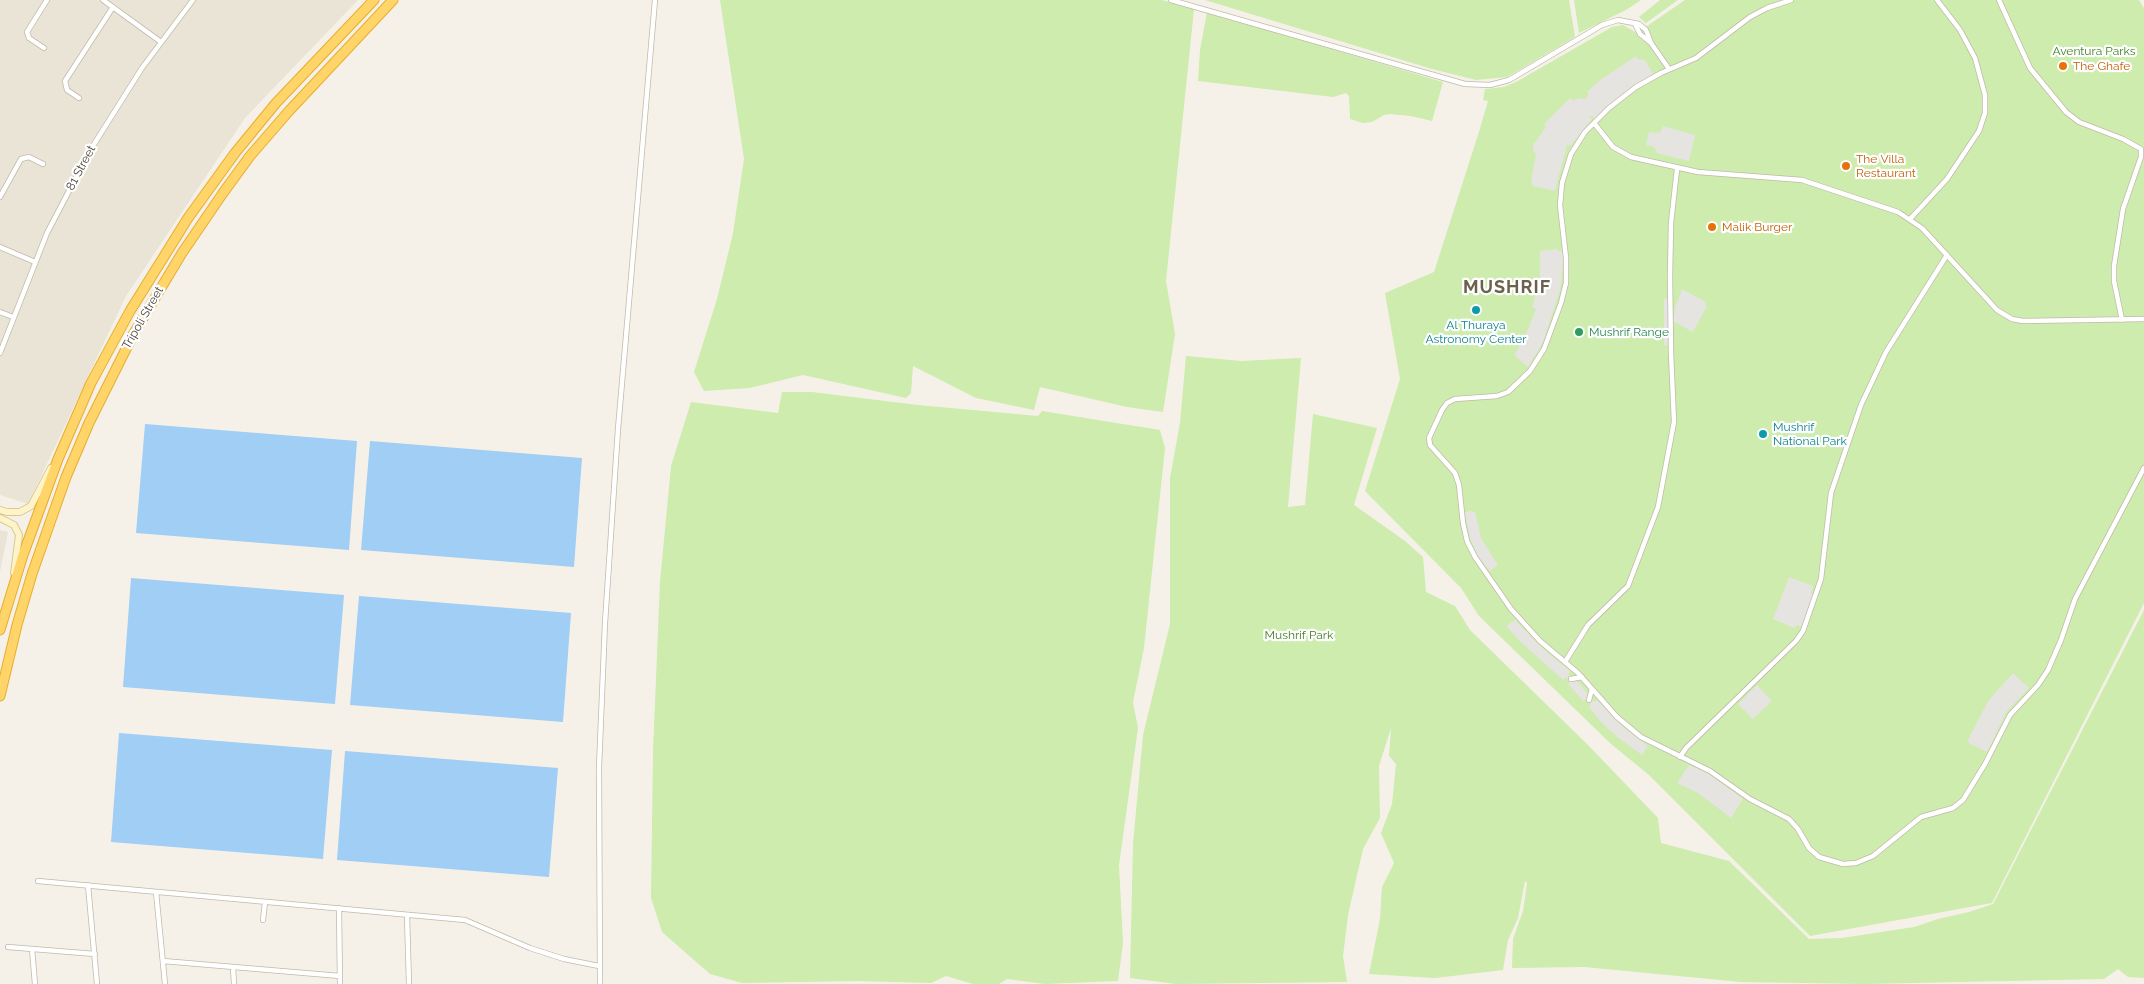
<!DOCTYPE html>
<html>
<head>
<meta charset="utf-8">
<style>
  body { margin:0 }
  canvas { display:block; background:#f5f1e8 }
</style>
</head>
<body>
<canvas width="2144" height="984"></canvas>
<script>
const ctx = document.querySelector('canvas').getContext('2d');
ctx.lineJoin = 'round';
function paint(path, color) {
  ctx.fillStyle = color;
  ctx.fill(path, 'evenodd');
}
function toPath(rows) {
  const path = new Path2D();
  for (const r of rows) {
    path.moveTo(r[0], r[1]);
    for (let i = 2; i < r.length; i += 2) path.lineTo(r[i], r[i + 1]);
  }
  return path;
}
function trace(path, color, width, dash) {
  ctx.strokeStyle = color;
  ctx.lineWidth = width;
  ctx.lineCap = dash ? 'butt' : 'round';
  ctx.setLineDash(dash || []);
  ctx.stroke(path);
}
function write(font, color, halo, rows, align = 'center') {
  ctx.font = font + ' Raleway,sans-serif';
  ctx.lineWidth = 4.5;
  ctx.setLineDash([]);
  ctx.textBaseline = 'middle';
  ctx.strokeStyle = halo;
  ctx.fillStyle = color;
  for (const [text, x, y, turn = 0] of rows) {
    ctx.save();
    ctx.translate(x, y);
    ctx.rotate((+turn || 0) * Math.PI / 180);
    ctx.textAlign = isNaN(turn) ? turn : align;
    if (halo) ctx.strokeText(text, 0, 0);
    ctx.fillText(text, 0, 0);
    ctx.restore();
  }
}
const residential = toPath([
  [0,0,358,0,245,118,126,296,28,504,0,495],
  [0,530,8,532,0,572]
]);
const green = toPath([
  [720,0,1162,0,1194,9,1166,281,1175,334,1163,412,1127,407,1040,387,1034,410,976,398,913,366,911,393,906,398,803,375,750,388,704,391,694,372,717,299,733,233,744,159],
  [1205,0,1569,0,1575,37,1507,77,1476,80,1432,69],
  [1574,0,1641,0,1626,10,1579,33],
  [1660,0,1678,0,1646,23,1639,17],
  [1685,0,2139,0,2144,8,2144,603,1992,903,1810,936,1649,775,1611,744,1479,616,1461,588,1365,491,1400,379,1385,293,1434,272,1478,135,1488,101,1483,100,1485,89,1504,87,1516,82,1612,27,1623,25,1637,33],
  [1207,12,1443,82,1432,121,1411,116,1390,114,1384,115,1372,122,1363,123,1350,119,1349,96,1346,93,1333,97,1198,81,1200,50],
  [1186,356,1241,361,1301,358,1288,507,1305,505,1313,414,1377,428,1354,505,1405,541,1423,557,1426,592,1455,606,1470,630,1588,745,1658,818,1661,843,1729,861,1809,939,1842,938,1914,927,1938,919,1969,912,1993,904,2144,610,2144,978,2128,977,2118,969,2104,979,1865,984,1741,982,1584,967,1512,968,1513,939,1523,911,1527,883,1525,881,1518,918,1508,940,1503,970,1435,978,1369,974,1380,919,1382,887,1394,863,1381,833,1392,804,1396,764,1389,756,1391,728,1379,766,1380,818,1363,849,1348,915,1343,956,1347,982,1176,984,1130,978,1133,844,1143,735,1170,624,1170,478,1180,423],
  [782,392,812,392,918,405,1038,416,1042,411,1160,430,1165,448,1144,648,1133,702,1138,728,1119,865,1123,943,1118,981,1045,984,1007,979,999,984,973,984,946,976,931,983,858,981,742,983,710,974,662,932,651,898,653,751,660,582,671,466,691,402,778,413]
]);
const parking = toPath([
  [1636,56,1638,59,1645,60,1653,74,1627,91,1594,119,1593,116,1589,116,1592,119,1570,146,1567,145,1555,191,1533,186,1531,181,1536,154,1533,151,1533,145,1546,127,1544,124,1570,98,1574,101,1578,98,1585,99,1589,94,1587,92,1600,80],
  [1663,126,1695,135,1689,161,1657,153,1654,147,1646,145,1649,132,1660,133],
  [1558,249,1558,251,1562,251,1563,259,1560,290,1543,342,1528,367,1514,355,1524,339,1536,309,1532,307,1540,280,1540,251],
  [1682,289,1706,302,1705,305,1707,306,1693,332,1673,321,1675,308],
  [1664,299,1668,299,1669,345,1664,345],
  [1469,511,1475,512,1481,538,1498,565,1490,571,1479,558,1470,538,1465,513],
  [1789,577,1813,586,1811,593,1814,596,1802,627,1797,625,1794,628,1773,619],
  [1515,620,1541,647,1570,671,1568,675,1579,683,1594,702,1597,700,1624,728,1648,746,1642,755,1617,737,1602,723,1589,707,1591,705,1586,699,1583,701,1568,684,1570,682,1566,677,1563,680,1522,643,1506,626],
  [2013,673,2029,688,2007,711,1987,752,1967,742,1988,701],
  [1757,685,1772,701,1753,719,1738,704],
  [1689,765,1709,774,1743,799,1731,818,1698,793,1677,783]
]);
const water = toPath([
  [145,424,357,441,349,550,136,533],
  [370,441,582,458,574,567,361,550],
  [131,578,344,595,335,704,123,687],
  [359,596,571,613,563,722,350,705],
  [119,733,332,750,323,859,111,842],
  [345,751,558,768,549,877,337,860]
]);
const street = toPath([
  [103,0,161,42],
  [1171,0,1465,84,1490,85,1509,80,1602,25,1618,20,1639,24,1646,30,1651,43,1669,69],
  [1791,0,1767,8,1750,17,1696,58,1661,73,1636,87,1609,108,1585,132,1571,154,1562,183,1560,205,1566,258,1566,283,1561,303,1544,349,1530,371,1508,392,1497,396,1455,399,1447,403,1442,410,1429,438,1430,445,1455,473,1459,485,1463,523,1467,541,1475,557,1511,609,1540,641,1578,673,1617,717,1641,737,1710,771,1750,799,1789,819,1798,829,1809,848,1819,857,1843,864,1856,863,1873,856,1921,817,1953,808,1963,800,1985,764,2010,715,2038,685,2048,670,2061,640,2075,599,2144,468],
  [1999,0,2030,68,2066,112,2079,122,2123,139,2141,149,2141,157,2123,209,2114,266,2114,281,2122,320],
  [1635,24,1640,34,1651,43],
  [44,48,29,38,27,32,47,0],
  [79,98,67,90,65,81,113,7],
  [1594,123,1613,147,1631,157,1698,172,1802,180,1898,212,1922,228,1997,310,2012,319,2023,321,2144,319],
  [0,197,21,159,29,157,43,164],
  [1910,219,1947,179,1979,131,1985,113,1985,95,1975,58,1960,30,1937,0],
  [0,247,35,262],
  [0,312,13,317],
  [0,353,47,233,91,149,142,68,193,0],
  [1565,662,1588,625,1628,586,1658,507,1674,422,1671,353,1670,276,1671,223,1677,169],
  [1571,679,1582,677],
  [1589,700,1592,689],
  [1680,757,1686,748,1796,641,1803,631,1821,579,1831,493,1861,405,1886,352,1947,255],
  [38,881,465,920,530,948,564,959,599,966],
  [88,885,97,984],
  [156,892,165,984],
  [339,908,340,984],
  [407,915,409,984],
  [263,920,265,902],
  [8,947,95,954],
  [32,949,35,984],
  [163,961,340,976],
  [233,967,234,984],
  [600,984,599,767,605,623,618,429,655,0]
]);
const secondary = toPath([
  [0,510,7,512,20,512,31,506,51,468],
  [0,518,14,525,19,535,14,573]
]);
const highway = toPath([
  [0,630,23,555,58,459,91,383,130,311,188,218,235,153,276,103,374,0],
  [0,696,17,625,32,574,66,477,89,423,134,333,182,253,223,193,250,156,289,111,393,0]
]);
const markers = [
  [2063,66,5,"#e8710a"],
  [1846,166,5,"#e8710a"],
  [1712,227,5,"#e8710a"],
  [1476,310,5,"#0f9aa8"],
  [1579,332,5,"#2e9e5b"],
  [1763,434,5,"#0f9aa8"]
];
const parkNames = [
  ["Aventura Parks",2094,51],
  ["Mushrif Park",1299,635]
];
const foodNames = [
  ["The Ghafe",2073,66],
  ["The Villa",1856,159],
  ["Restaurant",1856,173],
  ["Malik Burger",1722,227]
];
const streetNames = [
  ["81 Street",81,168,-62],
  ["Tripoli Street",143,318,-60]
];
const cultureNames = [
  ["Al Thuraya",1476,325],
  ["Astronomy Center",1476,339],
  ["Mushrif",1773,427,"left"],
  ["National Park",1773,441,"left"]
];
const leisureNames = [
  ["Mushrif Range",1589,332]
];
const districtNames = [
  ["MUSHRIF",1507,288]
];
paint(residential, '#e9e4d5');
paint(green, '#cdecae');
paint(parking, '#e6e4e0');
paint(water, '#a0cef5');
trace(street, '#c1baa9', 6);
trace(secondary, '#d8c994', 8);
trace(highway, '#e8ad2f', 11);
trace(street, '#fff', 4.5);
trace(secondary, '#fff4c7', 6);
trace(highway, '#ffd468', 9);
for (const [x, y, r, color] of markers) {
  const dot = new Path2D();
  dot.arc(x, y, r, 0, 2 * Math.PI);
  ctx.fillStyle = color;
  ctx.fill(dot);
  trace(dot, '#fff', 2);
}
write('12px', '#427f24', '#fff', parkNames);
write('12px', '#c56008', '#fff', foodNames, 'left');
write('12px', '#494236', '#fff', streetNames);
write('12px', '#0d838f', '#fff', cultureNames);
write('12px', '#27864d', '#fff', leisureNames, 'left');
ctx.letterSpacing = '1px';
write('bold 18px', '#6c614c', '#fff', districtNames);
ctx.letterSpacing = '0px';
</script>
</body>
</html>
